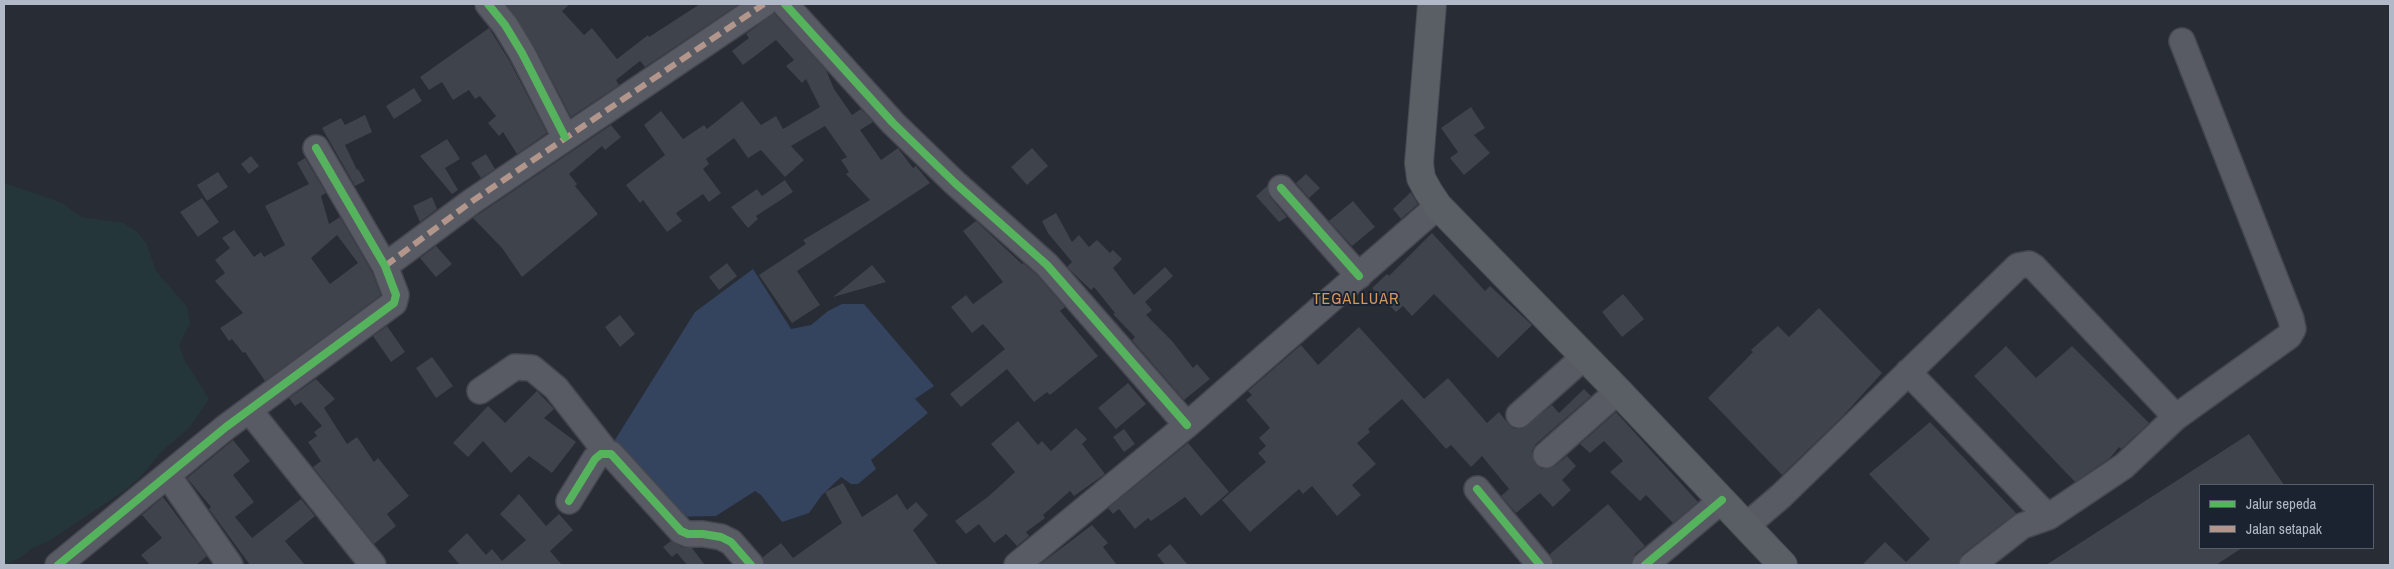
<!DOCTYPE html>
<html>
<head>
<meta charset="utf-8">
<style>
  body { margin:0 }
  #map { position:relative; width:2394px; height:569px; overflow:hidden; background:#282c35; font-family:"Archivo Narrow",sans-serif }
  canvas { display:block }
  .frame { position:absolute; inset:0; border:5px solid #b1b8c7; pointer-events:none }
  .legend { position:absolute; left:2199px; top:484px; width:175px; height:65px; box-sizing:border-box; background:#1b2230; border:1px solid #575e6c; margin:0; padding:6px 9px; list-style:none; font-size:15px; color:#b1b8c7 }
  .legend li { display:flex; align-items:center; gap:10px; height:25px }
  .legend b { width:25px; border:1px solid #575e6c }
</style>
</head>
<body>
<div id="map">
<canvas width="2394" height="569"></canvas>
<div class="frame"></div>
<ul class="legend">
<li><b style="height:6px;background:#56b35d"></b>Jalur sepeda</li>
<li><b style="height:6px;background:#b2968c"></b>Jalan setapak</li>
</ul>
</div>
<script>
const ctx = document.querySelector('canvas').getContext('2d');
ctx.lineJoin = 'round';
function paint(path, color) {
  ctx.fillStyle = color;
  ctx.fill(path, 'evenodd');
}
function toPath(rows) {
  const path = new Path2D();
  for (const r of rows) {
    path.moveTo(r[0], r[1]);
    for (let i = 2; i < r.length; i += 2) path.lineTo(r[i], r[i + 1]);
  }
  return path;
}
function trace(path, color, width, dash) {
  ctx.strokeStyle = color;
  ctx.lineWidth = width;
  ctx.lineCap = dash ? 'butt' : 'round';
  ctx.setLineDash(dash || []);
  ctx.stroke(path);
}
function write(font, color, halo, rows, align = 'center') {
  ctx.font = font + ' "Archivo Narrow",sans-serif';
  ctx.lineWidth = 4;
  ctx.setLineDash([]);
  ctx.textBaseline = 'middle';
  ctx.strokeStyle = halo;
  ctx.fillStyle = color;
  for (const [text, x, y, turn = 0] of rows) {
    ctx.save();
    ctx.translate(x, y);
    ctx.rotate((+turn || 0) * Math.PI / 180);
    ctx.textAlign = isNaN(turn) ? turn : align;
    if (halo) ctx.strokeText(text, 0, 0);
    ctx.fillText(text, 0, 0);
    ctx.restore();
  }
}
const green = toPath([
  [4,183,62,203,81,217,123,223,136,231,146,243,156,271,187,307,190,323,179,345,185,361,209,399,189,428,163,450,140,477,128,488,49,541,32,548,20,558,5,565]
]);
const water = toPath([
  [753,269,791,329,811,325,828,311,842,304,864,304,934,386,915,399,928,413,871,460,876,469,858,484,851,484,841,477,822,495,809,513,782,522,761,495,755,491,716,516,672,517,613,443,695,312]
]);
const building = toPath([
  [506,4,570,4,562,11,584,35,592,28,617,59,648,35,649,37,700,4,739,4,645,67,640,61,616,80,619,85,571,117,534,46],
  [774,13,826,70,834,89,852,115,861,109,873,122,860,130,881,160,898,148,913,168,916,166,930,183,797,271,820,305,792,323,759,275,806,244,803,240,870,200,846,174,849,172,841,160,847,157,825,126,791,146,804,160,785,177,761,150,748,158,734,138,706,159,709,164,703,169,721,193,709,202,703,194,676,213,682,221,667,232,643,200,640,203,626,185,665,155,644,125,661,111,683,139,704,125,707,129,742,101,761,125,776,116,783,129,820,107,806,79,802,83,786,66,794,60,776,40,743,65,732,51,749,38,746,34],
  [489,28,509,60,547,133,517,154,503,132,499,136,488,123,496,116,480,96,475,99,469,90,453,100,442,82,429,90,420,77],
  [414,88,422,101,394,119,386,106],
  [1471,107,1485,128,1474,135,1490,153,1464,175,1450,158,1458,152,1441,128],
  [365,115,372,132,345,145,357,170,358,169,365,181,355,186,322,128,341,118,345,125],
  [611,125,621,137,605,150,602,146,569,174,577,184,575,186,598,214,522,277,502,248,473,218],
  [447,139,460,159,445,168,458,190,452,194,420,156],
  [1032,148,1048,166,1027,185,1011,167],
  [486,154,495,169,481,178,471,163],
  [251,156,259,166,249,174,241,164],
  [305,158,326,193,321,196,329,224,340,217,372,272,381,295,265,381,245,352,243,353,232,339,229,341,220,328,243,313,215,281,225,273,215,260,230,248,222,238,234,230,254,257,261,252,264,257,285,245,265,206,309,184,297,163],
  [337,235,358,263,330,284,311,258],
  [218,172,228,187,207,201,197,185],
  [1306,174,1320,188,1309,198,1296,183],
  [785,180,793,192,756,216,758,219,748,228,731,207,757,189,762,196],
  [1267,186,1270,197,1287,217,1279,222,1256,196],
  [1411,192,1418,204,1401,219,1393,209],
  [432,197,437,209,420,222,413,206],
  [202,198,219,222,198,237,180,212],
  [1353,201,1375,227,1352,246,1329,221],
  [1056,213,1072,242,1079,235,1089,247,1097,240,1110,253,1113,250,1122,259,1113,268,1134,295,1165,267,1173,276,1145,302,1152,310,1146,315,1172,341,1193,368,1197,364,1210,379,1184,400,1132,340,1135,337,1113,314,1115,313,1094,287,1091,290,1067,267,1072,262,1048,233,1042,221],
  [976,221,1022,264,1023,263,1037,275,1065,307,1060,311,1098,356,1050,395,1047,392,1034,402,1007,369,961,407,950,394,1005,349,983,324,972,333,951,307,966,295,973,304,1003,282,963,231],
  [1432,233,1485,291,1490,286,1532,325,1498,358,1434,294,1412,316,1403,306,1396,312,1372,288,1387,274,1389,276],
  [436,246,452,264,436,277,420,258],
  [727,263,737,276,719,290,709,277],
  [872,265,886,282,833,297],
  [1623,294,1644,319,1622,337,1602,312],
  [1819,308,1882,373,1842,417,1782,475,1708,398,1753,352,1751,350,1778,326,1789,337],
  [620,315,635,334,620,347,605,327],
  [387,326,405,352,391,362,373,336],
  [1359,327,1424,399,1448,378,1487,423,1499,412,1509,425,1515,429,1522,429,1552,405,1559,413,1584,389,1591,396,1536,444,1532,451,1535,464,1542,469,1555,466,1567,456,1576,466,1562,480,1571,490,1553,507,1540,493,1516,513,1501,496,1509,489,1482,456,1471,467,1451,445,1446,449,1402,399,1368,429,1370,432,1357,443,1376,464,1352,485,1361,495,1337,516,1312,486,1303,494,1299,489,1250,532,1222,500,1266,462,1258,453,1266,446,1259,438,1270,428,1246,400,1252,395,1248,391,1301,345,1318,365],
  [2006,346,2036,378,2072,346,2149,423,2121,449,2119,447,2110,458,2075,482,1974,376],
  [432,357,453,386,436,398,416,368],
  [316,379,335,399,324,408,347,444,357,437,374,462,378,458,409,496,387,514,396,526,374,544,313,467,321,461,308,442,317,436,314,432,322,426,301,402,295,406,289,398],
  [1128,383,1146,404,1116,429,1098,408],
  [537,391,554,409,544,418,576,442,552,473,529,456,511,473,483,441,468,457,453,443,488,406,505,423],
  [1616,412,1698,502,1673,523,1646,495,1640,501,1610,472,1623,461,1604,441,1590,453,1580,444],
  [1018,421,1038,445,1042,441,1051,451,1076,428,1087,439,1082,444,1105,474,1074,496,1070,491,1043,515,1045,518,1026,532,1029,536,1017,546,1006,534,994,543,979,524,966,534,955,521,989,496,1015,472,991,444],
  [1930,422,2016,513,1963,554,1958,565,1862,565,1885,542,1906,562,1930,539,1869,474],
  [1124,429,1135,444,1124,452,1113,437],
  [2249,434,2284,485,2200,485,2200,548,2242,548,2216,565,2046,565],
  [233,440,250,461,233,475,254,502,235,517,252,538,301,499,315,516,285,541,305,565,250,565,209,509,211,507,187,478],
  [1188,443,1229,492,1201,516,1185,497,1151,521,1148,518,1135,529,1119,509,1113,514,1108,508],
  [843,483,862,517,897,494,907,510,916,502,928,515,913,530,938,565,765,565,763,557,781,543,793,558,842,523,825,492],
  [519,494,546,526,559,514,573,530,550,551,562,565,460,565,448,551,467,533,486,555,492,549,502,561,526,540,500,514],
  [163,497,207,556,196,565,150,565,141,555,162,538,142,515],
  [1608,504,1645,546,1635,554,1631,565,1554,565,1550,554],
  [1092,525,1108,543,1103,547,1117,565,1039,565],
  [671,541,682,547,692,548,705,565,687,565,677,553,672,557,663,547],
  [1170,544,1188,565,1165,565,1157,555]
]);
const minor = toPath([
  [488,4,505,25,522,53,565,137],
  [785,4,893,123,955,183,1047,265,1187,425],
  [1281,188,1359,276],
  [385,266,471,202,764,4],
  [1908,372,2048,517,2124,466,2176,417],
  [480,391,515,367,532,368,556,388,607,453],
  [249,410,373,565],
  [1519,415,1584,357],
  [1546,455,1618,391],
  [169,477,230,565],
  [1477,489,1540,565],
  [569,501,595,459,601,454,611,454,681,531,688,534,703,534,721,537,731,542,751,565],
  [1746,526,1781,496,2018,266,2029,264,2034,267,2176,417,2289,336,2293,329,2291,319,2182,41],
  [58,565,226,427,394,303,396,295,385,266,316,148],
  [1017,565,1187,425,1438,206],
  [1645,565,1722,500],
  [1972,565,2022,526,2048,517]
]);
const major = toPath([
  [1432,4,1419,163,1421,178,1428,191,1438,206,1618,391,1783,565]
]);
const quiet = toPath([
  [385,266,471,202,764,4]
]);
const cycleway = toPath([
  [488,4,505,25,522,53,565,137],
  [785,4,893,123,955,183,1047,265,1187,425],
  [1281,188,1359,276],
  [1477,489,1540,565],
  [569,501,595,459,601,454,611,454,681,531,688,534,703,534,721,537,731,542,751,565],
  [58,565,226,427,394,303,396,295,385,266,316,148],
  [1645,565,1722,500]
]);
const quarterNames = [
  ["TEGALLUAR",1356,300]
];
paint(green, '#25363b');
paint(water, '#34435e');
paint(building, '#3f434c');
trace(minor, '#44474e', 28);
trace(major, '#454952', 30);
trace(minor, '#585b63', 25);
trace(major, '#5a5e65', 28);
trace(quiet, '#b2968c', 6, [12, 6]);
trace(cycleway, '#56b35d', 8);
ctx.letterSpacing = '1px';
write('16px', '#d5995e', '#1b2230', quarterNames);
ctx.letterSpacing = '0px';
</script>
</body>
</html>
